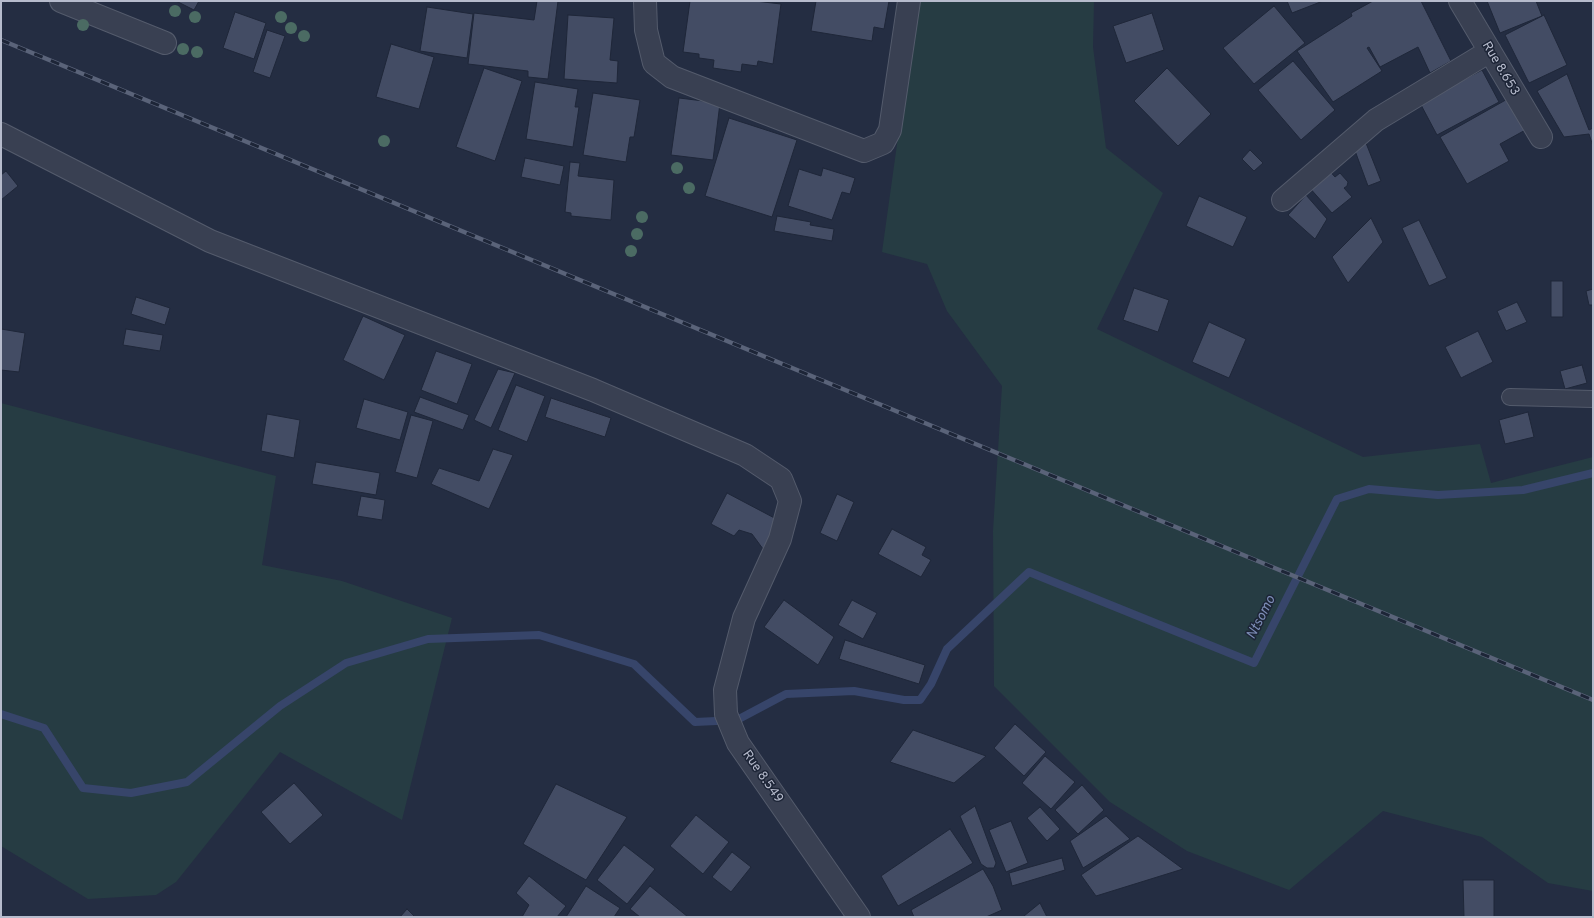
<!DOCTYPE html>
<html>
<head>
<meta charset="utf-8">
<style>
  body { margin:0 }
  #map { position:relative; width:1594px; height:918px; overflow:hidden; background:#242d42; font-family:Overpass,sans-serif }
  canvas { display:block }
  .frame { position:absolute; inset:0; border:2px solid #b6bbcc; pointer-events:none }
</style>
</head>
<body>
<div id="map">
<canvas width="1594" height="918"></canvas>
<div class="frame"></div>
</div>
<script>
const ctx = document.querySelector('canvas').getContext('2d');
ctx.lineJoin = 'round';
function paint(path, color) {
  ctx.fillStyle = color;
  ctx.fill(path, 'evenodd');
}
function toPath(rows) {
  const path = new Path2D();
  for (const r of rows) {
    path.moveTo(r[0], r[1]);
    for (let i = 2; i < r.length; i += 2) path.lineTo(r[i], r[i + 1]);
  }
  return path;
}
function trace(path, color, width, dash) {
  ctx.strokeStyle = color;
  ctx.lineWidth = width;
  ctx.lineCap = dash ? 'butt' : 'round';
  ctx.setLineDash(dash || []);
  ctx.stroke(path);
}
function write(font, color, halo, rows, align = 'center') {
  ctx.font = font + ' Overpass,sans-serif';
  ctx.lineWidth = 3;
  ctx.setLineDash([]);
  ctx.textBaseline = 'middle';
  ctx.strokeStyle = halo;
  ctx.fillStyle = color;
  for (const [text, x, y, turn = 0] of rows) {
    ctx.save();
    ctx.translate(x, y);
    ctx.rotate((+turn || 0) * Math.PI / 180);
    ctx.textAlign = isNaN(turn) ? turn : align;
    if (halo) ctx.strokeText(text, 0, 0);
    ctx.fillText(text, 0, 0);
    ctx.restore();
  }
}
const green = toPath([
  [917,1,1094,1,1093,47,1106,148,1163,193,1097,329,1363,457,1480,444,1491,483,1593,457,1593,891,1548,883,1482,837,1383,811,1289,890,1187,851,1110,802,994,686,993,531,1002,386,947,311,927,264,882,252],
  [1,403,276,476,262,565,342,581,452,618,402,820,280,752,176,882,156,895,88,899,1,846]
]);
const stream = toPath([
  [1,714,44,728,83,788,131,793,187,782,280,706,346,663,428,639,539,635,634,664,695,722,737,720,786,694,854,691,904,700,920,700,931,684,947,649,1029,572,1254,663,1337,499,1369,489,1438,495,1523,490,1593,473]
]);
const building = toPath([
  [176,1,199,1,194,10,176,1],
  [537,1,558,1,548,79,528,77,528,71,468,64,474,13,534,20,537,1],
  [690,1,755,1,781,4,773,64,758,61,757,66,742,64,741,72,713,68,714,60,699,58,699,54,683,52,690,1],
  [816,1,889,1,884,29,874,27,872,41,811,31,816,1],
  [1287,1,1323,1,1292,13,1287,1],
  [1373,1,1421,1,1451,61,1430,73,1418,47,1380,67,1369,47,1367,48,1382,71,1333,102,1297,51,1352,16,1351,13,1373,1],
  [1487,1,1536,1,1542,16,1500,33,1487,1],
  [1274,6,1305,43,1254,84,1223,48,1274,6],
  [427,7,473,14,467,58,420,51,427,7],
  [235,12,266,23,254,59,223,48,235,12],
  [1152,13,1164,50,1126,63,1113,26,1152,13],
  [568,15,614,18,610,60,618,61,617,83,564,79,568,15],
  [1544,15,1567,65,1529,83,1505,35,1544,15],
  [267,30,285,36,270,78,253,72,267,30],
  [391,44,434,57,419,109,376,97,391,44],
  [1293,61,1335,110,1301,140,1258,90,1293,61],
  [484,68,522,81,495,161,456,147,484,68],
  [1167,68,1211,114,1178,146,1134,101,1167,68],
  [1482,70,1499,102,1437,135,1420,103,1482,70],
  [1567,74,1589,130,1593,128,1593,146,1589,134,1564,137,1537,91,1567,74],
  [535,82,578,89,575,107,579,107,573,147,526,139,535,82],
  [593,93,640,100,634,137,630,137,626,162,583,155,593,93],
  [1511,97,1529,128,1500,144,1509,161,1467,184,1440,137,1511,97],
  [679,98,720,103,713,160,671,155,679,98],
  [729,118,797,140,772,217,705,196,729,118],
  [1366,143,1381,181,1368,186,1354,148,1366,143],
  [1250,150,1263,163,1254,171,1242,159,1250,150],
  [525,158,564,166,560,185,521,177,525,158],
  [570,162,580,163,578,176,614,180,611,220,571,216,571,213,565,212,570,162],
  [823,168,855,178,850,194,842,192,832,220,788,206,799,169,821,176,823,168],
  [1327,168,1335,177,1340,173,1348,182,1347,186,1344,188,1352,197,1332,213,1308,186,1327,168],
  [6,171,18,186,1,200,1,175,6,171],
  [1306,195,1327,219,1315,239,1288,215,1306,195],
  [1199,196,1247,217,1233,247,1186,226,1199,196],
  [777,216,811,222,810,225,834,229,832,241,774,231,777,216],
  [1371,218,1383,242,1348,283,1332,257,1371,218],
  [1419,220,1447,278,1429,286,1402,228,1419,220],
  [1551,281,1563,281,1563,317,1551,317,1551,281],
  [1134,288,1169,300,1158,332,1123,320,1134,288],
  [1593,289,1593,305,1589,305,1586,291,1593,289],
  [136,297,170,308,165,325,131,314,136,297],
  [1517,302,1527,322,1506,331,1497,311,1517,302],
  [363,316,405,335,384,380,343,360,363,316],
  [1209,322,1246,339,1229,378,1192,362,1209,322],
  [1,329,25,333,19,372,1,370,1,329],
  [126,329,163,335,160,351,123,345,126,329],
  [1478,331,1493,362,1461,378,1445,347,1478,331],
  [436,351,472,364,457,404,421,390,436,351],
  [1582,365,1587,383,1565,389,1560,371,1582,365],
  [498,369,515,373,491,428,474,420,498,369],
  [516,385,545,396,527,442,498,430,516,385],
  [420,397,469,415,463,430,414,412,420,397],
  [551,398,611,418,605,437,545,417,551,398],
  [364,399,408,412,400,440,356,428,364,399],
  [1528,412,1534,437,1505,444,1499,420,1528,412],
  [267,414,300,420,294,458,261,451,267,414],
  [411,415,433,421,417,478,395,472,411,415],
  [493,449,513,455,489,509,431,484,439,468,479,481,493,449],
  [316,462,380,473,376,495,312,484,316,462],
  [727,493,782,522,766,553,752,534,739,530,734,536,711,524,727,493],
  [837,494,854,502,837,541,820,533,837,494],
  [361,496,385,500,382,520,357,516,361,496],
  [892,529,926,547,922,555,931,560,921,577,878,554,892,529],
  [784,600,834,637,818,665,764,627,784,600],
  [852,600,877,613,863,639,838,625,852,600],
  [845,640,925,665,919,684,839,659,845,640],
  [1015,724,1046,752,1024,776,994,748,1015,724],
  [913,730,986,756,954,783,890,762,913,730],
  [1045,756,1075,782,1051,809,1022,783,1045,756],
  [294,783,323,815,290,844,261,812,294,783],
  [556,784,627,817,586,880,523,844,556,784],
  [1082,785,1104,810,1078,834,1055,810,1082,785],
  [975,806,996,863,994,868,987,868,981,864,960,816,975,806],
  [1040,807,1060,829,1047,841,1027,818,1040,807],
  [696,815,729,842,703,874,670,846,696,815],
  [1106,816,1130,839,1083,868,1070,841,1106,816],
  [1011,821,1028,863,1006,872,989,830,1011,821],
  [950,829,973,863,898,906,881,876,950,829],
  [1138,836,1183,869,1096,896,1081,875,1138,836],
  [624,845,655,869,627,904,597,880,624,845],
  [732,852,751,867,731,892,712,877,732,852],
  [1062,858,1065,870,1012,886,1009,873,1062,858],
  [983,869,993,886,1002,910,986,917,914,917,911,910,983,869],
  [529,876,566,906,557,917,522,917,529,905,516,893,529,876],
  [1463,880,1494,880,1494,917,1464,917,1463,880],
  [586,886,620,908,614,917,566,917,586,886],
  [650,886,688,917,640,917,630,909,650,886],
  [1040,903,1047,917,1025,917,1024,916,1040,903],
  [407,909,415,917,400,917,407,909]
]);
const lane = toPath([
  [1510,397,1593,399]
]);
const street = toPath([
  [61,1,165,43],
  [645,1,646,30,654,63,672,77,864,151,883,143,890,130,909,1],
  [1460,1,1541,137],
  [1,134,210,241,593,390,745,455,781,479,790,501,780,539,744,618,725,690,726,714,738,743,859,917],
  [1283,200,1376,120,1490,51]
]);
const rail = toPath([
  [1,40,1593,700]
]);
const trees = [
  [175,11],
  [195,17],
  [281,17],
  [83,25],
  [291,28],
  [304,36],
  [183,49],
  [197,52],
  [384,141],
  [677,168],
  [689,188],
  [642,217],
  [637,234],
  [631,251]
];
const streetNames = [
  ["Rue 8.653",1500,69,59],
  ["Rue 8.549",762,777,55]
];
const waterNames = [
  ["Ntsomo",1262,618,-63]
];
paint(green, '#263c43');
trace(stream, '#37456a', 8);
paint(building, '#434c64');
trace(building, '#1f2739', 1);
trace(lane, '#545b6c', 18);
trace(street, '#545b6c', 24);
trace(lane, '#394052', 16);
trace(street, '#394052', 22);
trace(rail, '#5a6379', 4.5);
trace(rail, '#1d2537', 3, [9]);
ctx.fillStyle = '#4b6b63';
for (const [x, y] of trees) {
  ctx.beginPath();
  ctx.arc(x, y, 6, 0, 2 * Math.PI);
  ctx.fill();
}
write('13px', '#b6bbcc', '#1d2537', streetNames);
write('italic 14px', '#7c8cb5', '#1d2537', waterNames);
</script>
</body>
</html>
